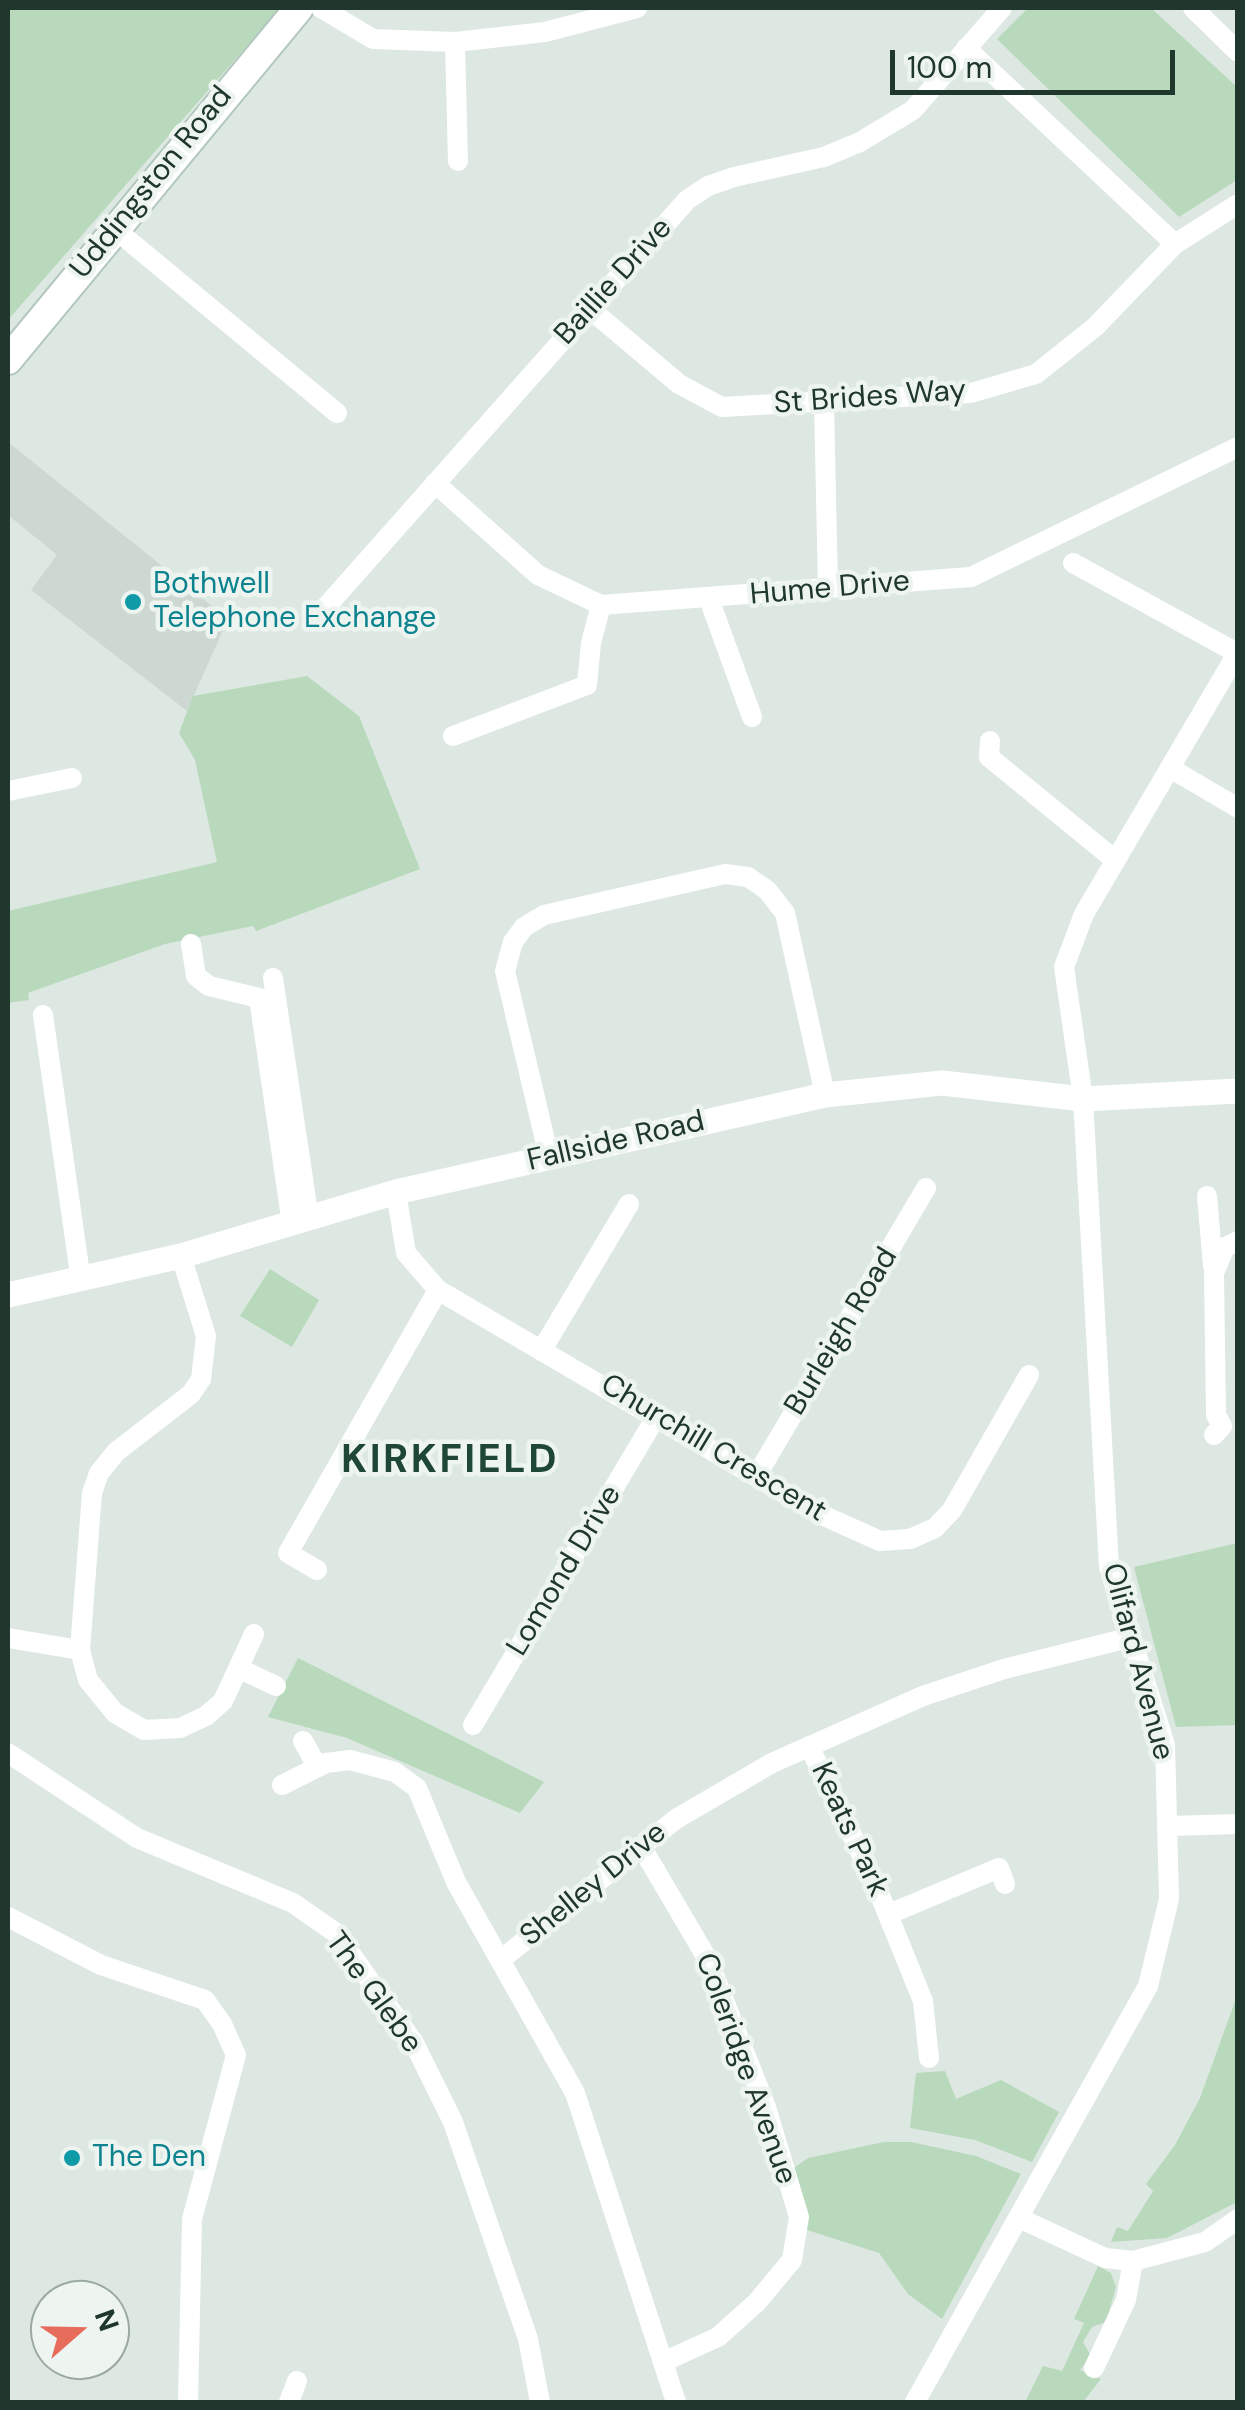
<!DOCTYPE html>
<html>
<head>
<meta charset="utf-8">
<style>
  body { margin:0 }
  #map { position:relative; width:1245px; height:2410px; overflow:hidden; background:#dee8e2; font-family:"DM Sans",sans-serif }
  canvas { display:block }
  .frame { position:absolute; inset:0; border:10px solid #20372e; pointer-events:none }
  .north { position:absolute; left:30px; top:2280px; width:100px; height:100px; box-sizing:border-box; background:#eef5f1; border:2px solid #9ca9a3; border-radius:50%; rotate:70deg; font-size:28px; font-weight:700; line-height:40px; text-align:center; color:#20372e }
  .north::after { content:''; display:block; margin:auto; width:35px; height:45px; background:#e86c5c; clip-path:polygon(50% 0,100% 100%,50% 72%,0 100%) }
  .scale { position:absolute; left:890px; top:50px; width:285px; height:45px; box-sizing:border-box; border:5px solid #20372e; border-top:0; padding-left:12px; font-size:30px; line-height:35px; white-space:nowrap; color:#20372e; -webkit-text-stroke:8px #eef5f1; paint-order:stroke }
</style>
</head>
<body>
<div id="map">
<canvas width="1245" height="2410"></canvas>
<div class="frame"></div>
<div class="north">N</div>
<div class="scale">100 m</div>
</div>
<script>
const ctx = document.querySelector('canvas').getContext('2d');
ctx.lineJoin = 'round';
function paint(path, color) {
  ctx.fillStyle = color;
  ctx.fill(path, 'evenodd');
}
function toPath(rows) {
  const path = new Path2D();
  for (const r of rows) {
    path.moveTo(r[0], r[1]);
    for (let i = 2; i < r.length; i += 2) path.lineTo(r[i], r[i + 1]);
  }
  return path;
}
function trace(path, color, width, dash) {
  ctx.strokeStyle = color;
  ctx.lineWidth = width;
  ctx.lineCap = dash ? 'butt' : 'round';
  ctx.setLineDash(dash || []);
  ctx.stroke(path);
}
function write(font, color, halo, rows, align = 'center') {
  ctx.font = font + ' "DM Sans",sans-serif';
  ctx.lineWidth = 9;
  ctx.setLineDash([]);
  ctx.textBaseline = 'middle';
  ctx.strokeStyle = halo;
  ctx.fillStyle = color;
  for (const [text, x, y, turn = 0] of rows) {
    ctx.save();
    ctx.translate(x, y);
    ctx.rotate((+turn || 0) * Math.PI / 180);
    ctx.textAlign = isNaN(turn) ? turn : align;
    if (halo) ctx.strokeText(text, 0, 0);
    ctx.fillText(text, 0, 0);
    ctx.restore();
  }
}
const built = toPath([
  [8,442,228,619,187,711,31,590,57,555,8,515]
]);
const green = toPath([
  [8,8,280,8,8,320],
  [1028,8,1151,8,1237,87,1237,180,1179,217,997,39],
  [307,676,359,716,420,869,256,931,253,926,165,944,28,993,29,1000,8,1003,8,911,217,862,195,760,179,733,193,696],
  [270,1269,319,1300,292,1347,240,1316],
  [1237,1543,1237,1725,1176,1727,1134,1567],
  [298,1658,544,1782,520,1813,347,1738,268,1717],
  [1237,1996,1237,2202,1167,2238,1111,2242,1117,2227,1128,2231,1153,2191,1146,2184,1175,2145,1200,2098],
  [945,2071,956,2099,1001,2080,1059,2112,1032,2162,975,2140,910,2128,916,2073],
  [884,2142,911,2142,976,2156,1021,2174,942,2319,908,2294,879,2253,807,2230,794,2168,808,2158],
  [1098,2266,1111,2273,1116,2287,1106,2322,1092,2327,1083,2342,1091,2356,1080,2370,1101,2379,1083,2402,1025,2402,1043,2366,1062,2371,1084,2323,1074,2319]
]);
const minor = toPath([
  [321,8,373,39,455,42,545,32,637,8],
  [1193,8,1238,52],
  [455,42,458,161],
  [966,48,1175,244],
  [116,230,337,413],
  [590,309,679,384,722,407,971,393,1036,374,1095,327,1175,244,1238,204],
  [824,404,828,587],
  [435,483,538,575,601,605,971,577,1238,447],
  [1073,563,1237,653],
  [709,599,752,717],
  [325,608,687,200,708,186,734,177,824,157,860,142,913,110,1002,8],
  [453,736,587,685,591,643,601,605],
  [990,741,989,757,1115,860],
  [1170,768,1238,808],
  [8,791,72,778],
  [191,944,196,976,209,986,259,998,292,1224],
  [273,978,309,1219],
  [43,1015,81,1281],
  [549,1157,505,971,513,942,524,927,544,915,725,874,748,877,767,890,785,913,825,1095],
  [396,1192,406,1253,438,1290,822,1515,880,1541,910,1539,935,1528,952,1510,1029,1375],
  [1207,1196,1213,1266],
  [181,1256,206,1336,201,1379,191,1394,116,1452,99,1473,92,1493,80,1650,88,1680,115,1713,144,1730,180,1728,206,1716,223,1701,254,1634],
  [543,1348,629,1204],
  [1214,1435,1222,1426,1216,1415,1214,1273,1225,1247,1238,1241],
  [757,1475,926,1188],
  [317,1570,288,1553,438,1290],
  [8,1638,80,1650],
  [240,1669,276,1686],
  [473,1725,656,1417],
  [303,1741,317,1766],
  [809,1746,875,1883,923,2001,929,2058],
  [8,1753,137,1838,293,1903,336,1933,414,2043,453,2122,528,2339,540,2402],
  [282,1785,326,1763,350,1760,395,1772,417,1788,456,1882,575,2093,676,2402],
  [1170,1826,1238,1824],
  [641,1846,708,1960,766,2107,799,2217,792,2260,757,2302,718,2337,663,2362],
  [889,1914,999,1868,1005,1884],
  [8,1917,101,1965,205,2000,222,2024,236,2055,192,2219,188,2402],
  [503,1958,676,1819,772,1763,923,1696,1004,1669,1128,1638],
  [1019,2218,1105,2258,1133,2261,1205,2242,1238,2219],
  [1094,2368,1126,2300,1133,2261],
  [289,2402,297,2381],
  [915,2402,1148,1986,1169,1899,1165,1745,1109,1567,1083,1099,1064,967,1084,914,1238,652]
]);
const tertiary = toPath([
  [8,1295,181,1256,396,1192,825,1095,942,1083,1083,1099,1238,1091]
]);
const secondary = toPath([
  [8,360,299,8]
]);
const markers = [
  [133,602,10,"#0f9aa8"],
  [72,2158,10,"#0f9aa8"]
];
const streetNames = [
  ["Uddingston Road",152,183,-51],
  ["Baillie Drive",614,282,-48],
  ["St Brides Way",870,398,-4],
  ["Hume Drive",830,589,-5],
  ["Fallside Road",616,1142,-13],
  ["Burleigh Road",842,1332,-59],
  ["Churchill Crescent",713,1449,31],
  ["Lomond Drive",565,1571,-59],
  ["Olifard Avenue",1137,1662,75],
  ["Keats Park",849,1830,65],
  ["Shelley Drive",594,1885,-39],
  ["The Glebe",373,1993,54],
  ["Coleridge Avenue",745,2069,70]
];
const cultureNames = [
  ["Bothwell",153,585],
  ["Telephone Exchange",153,619],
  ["The Den",92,2158]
];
const districtNames = [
  ["KIRKFIELD",450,1462]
];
paint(built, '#ccd8d1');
paint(green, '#b8d9bc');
trace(secondary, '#b2c7bd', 32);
trace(minor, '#fff', 20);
trace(tertiary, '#fff', 25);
trace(secondary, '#fff', 28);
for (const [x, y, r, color] of markers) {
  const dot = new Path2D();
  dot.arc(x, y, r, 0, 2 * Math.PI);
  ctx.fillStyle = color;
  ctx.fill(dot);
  trace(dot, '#eef5f1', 4);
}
write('30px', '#20372e', '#eef5f1', streetNames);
write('30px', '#0d838f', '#eef5f1', cultureNames, 'left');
ctx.letterSpacing = '2.5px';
write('bold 40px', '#1e4738', '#eef5f1', districtNames);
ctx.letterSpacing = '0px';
</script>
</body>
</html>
